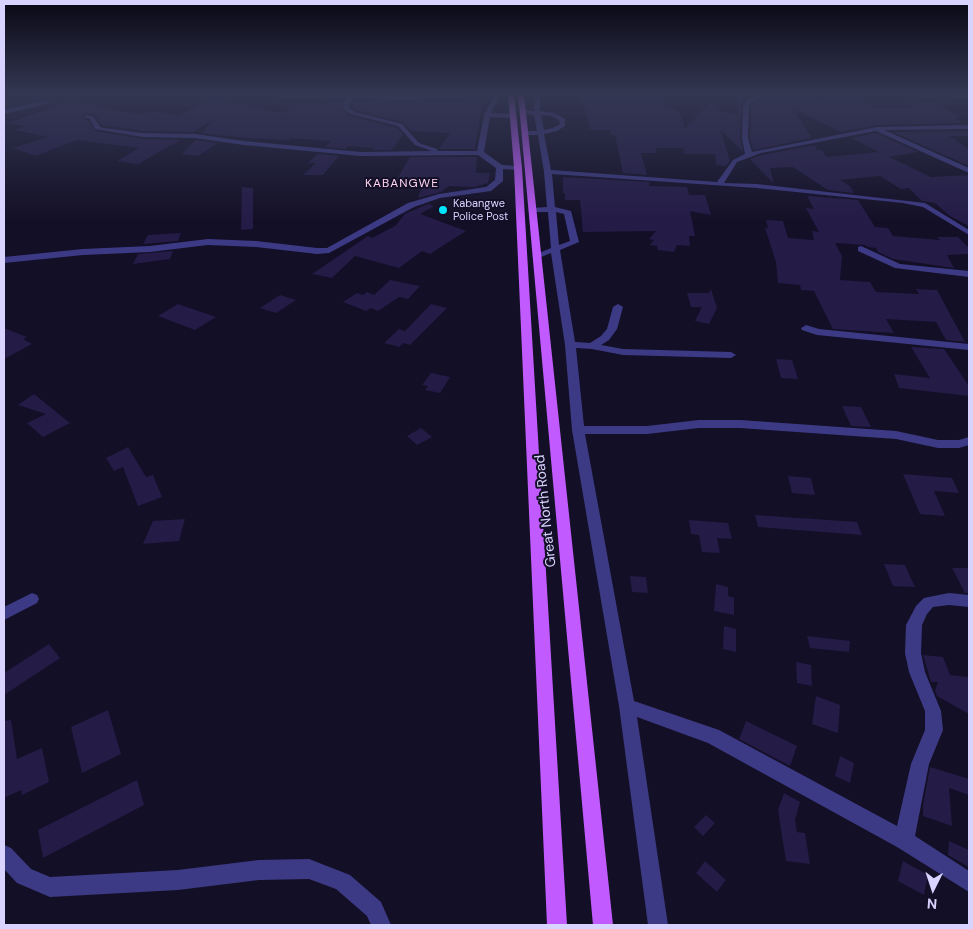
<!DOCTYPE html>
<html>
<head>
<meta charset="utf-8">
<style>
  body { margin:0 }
  #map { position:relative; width:973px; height:929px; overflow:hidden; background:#130f26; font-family:"DM Sans",sans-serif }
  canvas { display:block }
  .frame { position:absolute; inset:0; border:5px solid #d9d4ff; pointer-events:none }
  .north { position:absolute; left:908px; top:864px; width:50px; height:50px; -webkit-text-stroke:4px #130f26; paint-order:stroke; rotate:184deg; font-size:14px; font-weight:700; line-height:20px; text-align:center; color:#d9d4ff }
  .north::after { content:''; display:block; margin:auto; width:18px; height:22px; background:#d9d4ff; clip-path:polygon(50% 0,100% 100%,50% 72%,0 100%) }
</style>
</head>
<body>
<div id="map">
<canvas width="973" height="929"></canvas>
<div class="frame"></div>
<div class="north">N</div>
</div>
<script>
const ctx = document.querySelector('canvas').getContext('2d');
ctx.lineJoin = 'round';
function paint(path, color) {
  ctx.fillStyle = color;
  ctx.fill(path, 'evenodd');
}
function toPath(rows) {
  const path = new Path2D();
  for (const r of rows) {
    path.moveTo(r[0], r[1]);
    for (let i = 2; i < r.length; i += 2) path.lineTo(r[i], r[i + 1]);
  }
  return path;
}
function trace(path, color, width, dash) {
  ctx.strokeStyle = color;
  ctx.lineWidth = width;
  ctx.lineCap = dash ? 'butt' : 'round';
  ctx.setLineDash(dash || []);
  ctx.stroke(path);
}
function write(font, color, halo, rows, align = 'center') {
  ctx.font = font + ' "DM Sans",sans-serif';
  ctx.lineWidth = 4;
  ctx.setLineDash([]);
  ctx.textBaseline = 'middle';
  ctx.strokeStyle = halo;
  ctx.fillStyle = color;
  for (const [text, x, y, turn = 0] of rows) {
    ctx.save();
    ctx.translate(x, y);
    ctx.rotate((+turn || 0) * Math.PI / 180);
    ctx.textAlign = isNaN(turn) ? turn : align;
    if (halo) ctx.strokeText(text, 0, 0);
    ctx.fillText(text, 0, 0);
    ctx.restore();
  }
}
const building = toPath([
  [580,94,662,97,665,108,678,109,685,128,703,111,700,109,705,109,712,102,718,111,738,115,738,94,751,94,752,96,744,100,741,107,740,138,743,152,720,129,730,161,726,166,716,165,715,154,685,154,683,148,655,148,657,153,641,153,647,175,623,173,615,135,611,135,610,130,591,130],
  [761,94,795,94,796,97,828,98,825,94,857,94,865,104,869,104,873,108,914,108,907,102,934,102,960,118,955,118,962,123,877,125,841,132,792,108,812,138,753,150,750,138,751,107,752,104,763,99],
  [211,99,284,113,292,105,326,106,329,101,343,101,342,110,350,116,397,128,403,134,392,150,373,150,374,148,348,146,346,149,325,147,331,141,291,138,289,140,248,138,202,133,213,120,193,132,143,131,101,125,95,115,88,113,83,115,82,118,89,121,95,131,143,139,180,140,138,164,117,161,139,148,77,140,35,156,13,148,48,137,15,130,25,126,8,123,72,101,140,115,151,111,179,116],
  [483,99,475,149,439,149,450,133,411,131,402,122,356,110,351,107,351,104,355,101,409,102],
  [969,131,969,136,949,136,969,149,969,166,893,132],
  [876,133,918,152,889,157,851,138],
  [195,140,218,143,198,156,182,154],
  [815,145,817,150,822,150,827,157,879,152,931,177,969,175,969,226,950,216,935,203,922,201,909,188,901,189,880,176,840,180,850,186,854,193,828,190,793,167,770,168,774,184,750,159,762,155],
  [317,154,339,156,323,175,303,175,316,163,308,163],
  [410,157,477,157,476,173,490,173,488,183,475,187,449,186,441,192,418,198,424,181,397,179],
  [563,177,649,182,649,186,687,187,689,195,705,195,711,215,690,211,695,236,689,236,690,246,677,245,674,252,658,250,657,246,650,245,654,240,649,239,656,231,583,232,580,200,565,200,565,193,563,193],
  [242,187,253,188,253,229,241,230],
  [807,196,858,200,875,227,888,228,893,236,940,240,937,237,958,237,969,248,969,254,947,255,954,268,893,259,878,252,876,248,868,247,865,245,835,243,842,256,840,280,870,282,876,292,919,294,916,289,937,290,965,342,946,340,936,322,886,319,894,333,833,329,814,291,801,290,800,285,778,283,776,262,765,228,768,228,766,220,783,221,788,238,814,240,812,231,819,232,806,208,814,209],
  [428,204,434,206,420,214,466,231,430,254,422,251,399,268,355,256,332,278,312,274,368,236,372,238,395,226,405,214],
  [181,233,178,241,143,244,148,235],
  [173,251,170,259,133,264,138,254],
  [390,280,420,286,408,299,399,297,378,311,371,308,366,311,343,302,357,293,363,295,367,292,374,295],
  [711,289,717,308,709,324,695,321,702,307,691,307,687,293,709,293],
  [280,295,296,300,276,313,260,308],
  [178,304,216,317,195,330,158,316],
  [431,304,447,308,410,345,404,343,399,347,384,343,399,329,405,331],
  [4,328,27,337,23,339,32,344,4,359],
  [911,347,944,349,969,386,969,396,899,388,894,374,930,378],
  [776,359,792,360,798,379,781,378],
  [431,373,450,377,440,393,425,390,428,386,422,385],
  [34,394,65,419,70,423,43,437,27,423,46,414,18,405],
  [842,406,861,407,871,427,851,426],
  [421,428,432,437,417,445,407,436],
  [128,447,146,477,153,475,162,497,138,506,123,467,114,471,106,458],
  [903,474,952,478,959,493,934,491,945,516,920,514],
  [788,476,811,478,815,495,792,493],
  [755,515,857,522,862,535,758,527],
  [185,519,179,541,143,544,153,521],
  [689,520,728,523,732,539,717,538,720,553,702,552,699,535,691,534],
  [884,564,905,565,915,587,893,586],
  [952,568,969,568,969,593,965,593],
  [630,576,646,577,648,593,632,592],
  [716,584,728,587,728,596,734,598,734,615,714,611],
  [724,626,736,629,736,652,723,649],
  [807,636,850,641,849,652,810,648],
  [49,644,60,658,4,695,4,673],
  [923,655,943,657,950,675,969,677,969,714,937,696,935,691,938,682,931,682],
  [796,662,811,665,812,686,797,683],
  [816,696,840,705,838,733,812,724],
  [108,710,121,754,82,773,71,727],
  [11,720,17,759,42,748,49,782,22,795,21,790,4,798,4,721],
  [746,721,797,746,790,766,739,739],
  [840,756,854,763,850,783,835,776],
  [930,767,969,779,969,795,949,788,952,826,923,816,923,805],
  [137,780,144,805,43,858,38,830],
  [784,793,800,802,795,820,797,832,805,833,810,864,786,861,778,810],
  [706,815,715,823,703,836,694,827],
  [949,841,969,850,969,867,948,855],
  [705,861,726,880,717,892,696,873],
  [903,861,928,875,924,895,898,881]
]);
const minor = toPath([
  [256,94,357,94,357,95,409,96,514,94,500,96,491,113,513,114,516,116,513,118,490,117,484,152,502,165,518,166,522,168,518,170,503,169,503,181,491,191,440,198,414,207,329,253,317,254,256,247,208,245,150,252,83,255,4,263,4,257,83,249,150,246,208,239,256,241,317,248,327,248,408,203,439,194,486,187,495,180,496,168,478,155,361,156,244,145,195,138,143,137,95,129,90,119,84,117,87,115,94,117,100,127,104,128,143,133,195,134,244,141,361,152,432,151,415,145,398,126,351,114,344,110,343,103,347,99,285,98,256,94],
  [494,96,484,115,477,151,438,151,437,149,419,143,402,124,355,112,349,108,349,103,354,99,409,100,494,96],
  [534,94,540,94,540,111,554,113,565,119,565,126,557,131,544,134,551,170,717,182,733,160,745,154,742,138,743,107,746,101,755,97,753,94,759,94,762,97,751,103,749,107,748,138,752,152,877,127,969,125,969,129,884,130,969,168,969,173,876,131,761,153,737,162,724,183,757,184,925,203,969,230,969,235,923,207,903,203,757,188,552,174,555,207,571,211,579,242,560,250,575,342,590,343,601,336,607,329,613,307,618,304,623,307,617,329,609,340,601,345,623,349,731,352,736,355,731,358,623,355,592,349,576,348,584,426,647,426,699,420,740,420,896,431,938,440,959,440,969,437,969,445,959,448,938,448,896,439,740,428,699,428,647,434,585,434,634,701,719,730,897,826,911,764,925,730,925,711,909,672,905,653,906,625,916,606,924,598,949,593,969,595,969,607,949,605,933,607,927,614,922,625,921,653,925,672,941,711,943,730,929,764,915,836,969,871,969,892,897,847,708,743,637,717,668,925,648,925,619,706,572,430,565,345,551,253,536,259,532,256,551,248,548,212,532,212,528,210,532,208,547,207,544,172,538,135,525,135,522,133,525,131,537,131,534,115,519,112,522,110,534,111,534,94],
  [541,115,551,116,559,120,560,124,553,128,544,130,541,115],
  [556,212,564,214,570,241,559,245,556,212],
  [919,94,969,94,969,98,922,96,919,94],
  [48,100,50,103,4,114,4,110,48,100],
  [861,246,900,264,969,271,969,277,895,268,858,251,858,247,861,246],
  [806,325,819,329,969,344,969,350,817,335,802,330,801,328,806,325],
  [32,593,37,595,39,599,37,603,4,620,4,607,32,593],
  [4,845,11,848,31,869,50,877,178,870,259,860,309,859,350,875,381,902,391,925,371,925,367,916,336,889,309,879,259,880,178,890,50,897,17,883,4,869,4,845]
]);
const major = toPath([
  [508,94,514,94,522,168,567,925,547,925,514,168,508,94],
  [518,94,524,94,613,925,593,925,518,94]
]);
const markers = [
  [443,210,5,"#00e5ff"]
];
const farPoinames = [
  ["Kabangwe",453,204],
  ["Police Post",453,217]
];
const farNeighbourhoodnames = [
  ["KABANGWE",402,184]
];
const streetNames = [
  ["Great North Road",546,511,-96]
];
paint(building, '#241b47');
paint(minor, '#3d3a85');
paint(major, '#c25bff');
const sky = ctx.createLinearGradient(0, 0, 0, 224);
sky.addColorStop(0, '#0a0815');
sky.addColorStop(0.42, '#333752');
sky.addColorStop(1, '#33375200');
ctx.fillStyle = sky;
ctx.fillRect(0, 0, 973, 224);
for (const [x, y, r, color] of markers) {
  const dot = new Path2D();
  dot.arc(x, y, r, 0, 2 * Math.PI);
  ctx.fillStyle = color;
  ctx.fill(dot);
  trace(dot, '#130f26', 2);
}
write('11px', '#d9d4ff', '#130f26', farPoinames, 'left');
ctx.letterSpacing = '1px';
write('12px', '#ffd6f0', '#130f26', farNeighbourhoodnames);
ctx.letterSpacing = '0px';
write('14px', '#d9d4ff', '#130f26', streetNames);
</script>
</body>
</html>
